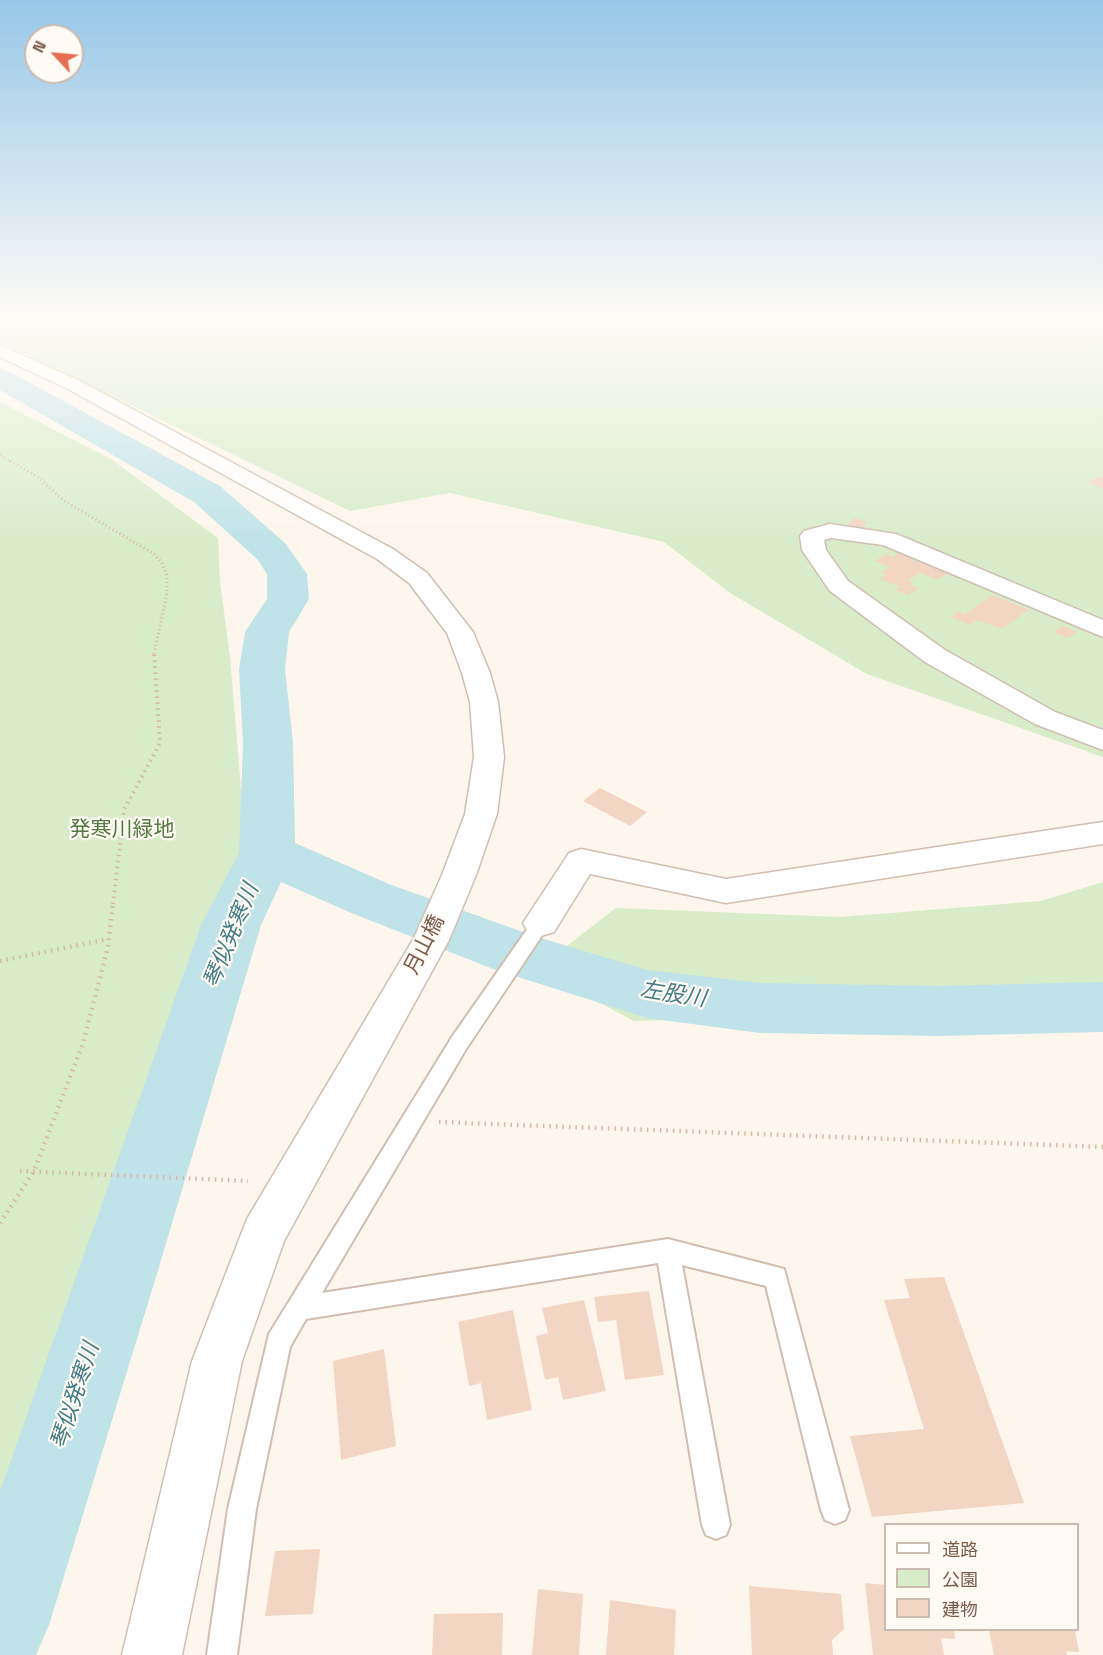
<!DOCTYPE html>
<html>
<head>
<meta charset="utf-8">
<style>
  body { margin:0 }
  #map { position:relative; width:1103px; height:1655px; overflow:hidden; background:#fdf6ec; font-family:"Space Grotesk","Noto Sans JP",sans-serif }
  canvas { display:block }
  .legend { position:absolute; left:884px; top:1523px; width:195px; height:108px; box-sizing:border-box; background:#fffaf3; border:2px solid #cabbb1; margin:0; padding:8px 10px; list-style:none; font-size:18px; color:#7a5c4d }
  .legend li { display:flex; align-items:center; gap:12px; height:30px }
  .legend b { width:30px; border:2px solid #cabbb1 }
  .north { position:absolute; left:24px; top:24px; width:60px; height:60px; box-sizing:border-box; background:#fffaf3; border:2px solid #cabbb1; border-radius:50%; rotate:296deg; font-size:16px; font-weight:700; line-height:24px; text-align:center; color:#7a5c4d }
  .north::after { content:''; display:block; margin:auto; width:21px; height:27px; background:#e76f51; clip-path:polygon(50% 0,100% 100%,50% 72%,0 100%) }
</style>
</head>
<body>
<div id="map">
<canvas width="1103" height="1655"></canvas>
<ul class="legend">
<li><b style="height:8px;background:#fff"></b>道路</li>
<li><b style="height:16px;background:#d8ecc9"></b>公園</li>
<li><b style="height:16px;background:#f3d5c3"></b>建物</li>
</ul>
<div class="north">N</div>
</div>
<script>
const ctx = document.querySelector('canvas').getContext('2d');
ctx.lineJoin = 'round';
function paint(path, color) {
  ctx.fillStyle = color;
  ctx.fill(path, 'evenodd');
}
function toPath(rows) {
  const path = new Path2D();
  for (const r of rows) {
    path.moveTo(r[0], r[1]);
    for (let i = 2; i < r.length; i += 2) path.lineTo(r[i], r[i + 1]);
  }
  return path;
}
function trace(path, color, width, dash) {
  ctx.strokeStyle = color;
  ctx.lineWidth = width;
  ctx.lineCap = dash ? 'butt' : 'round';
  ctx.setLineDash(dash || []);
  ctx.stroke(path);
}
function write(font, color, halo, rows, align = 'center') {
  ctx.font = font + ' "Space Grotesk","Noto Sans JP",sans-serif';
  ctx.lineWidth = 4.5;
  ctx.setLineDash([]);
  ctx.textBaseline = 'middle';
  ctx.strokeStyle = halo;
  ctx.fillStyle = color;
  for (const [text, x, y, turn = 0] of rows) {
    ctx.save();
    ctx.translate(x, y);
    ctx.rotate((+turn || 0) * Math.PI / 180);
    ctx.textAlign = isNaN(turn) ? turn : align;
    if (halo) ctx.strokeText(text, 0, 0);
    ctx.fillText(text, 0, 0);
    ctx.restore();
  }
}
const green = toPath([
  [0,314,1103,314,1103,757,867,674,730,593,664,542,450,493,350,511,0,342],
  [0,402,111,459,218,538,220,582,230,657,246,849,172,1041,0,1517],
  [1103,882,1103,997,1051,991,847,1016,634,1021,537,969,616,908,840,917,1041,901]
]);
const river = toPath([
  [0,369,10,372,220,486,285,543,307,574,309,599,289,632,285,669,293,743,295,843,389,884,534,936,647,970,760,983,939,986,1103,982,1103,1032,939,1036,760,1033,647,1018,493,969,349,912,281,882,261,925,156,1277,49,1625,36,1655,0,1655,0,1491,201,925,239,853,243,743,239,669,245,632,267,599,267,574,257,559,194,502,0,390,0,369]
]);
const building = toPath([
  [1103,476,1103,489,1087,482],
  [854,518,867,522,861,528,848,525],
  [901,551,914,558,911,560,920,563,924,561,951,571,938,580,920,573,908,581,913,583,910,585,919,588,908,595,895,590,900,587,880,579,886,574,882,572,890,567,875,561,886,554,893,557],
  [992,595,1029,610,1001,629,978,620,970,625,951,617,959,611,965,614],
  [1063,626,1077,632,1067,638,1053,632],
  [600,788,647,812,630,826,583,801],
  [944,1277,1024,1503,872,1517,850,1436,924,1429,884,1300,910,1298,904,1279],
  [649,1291,664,1375,625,1380,616,1320,598,1322,594,1297],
  [584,1300,606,1391,563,1400,558,1377,545,1380,536,1336,548,1333,542,1308],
  [513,1310,532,1410,487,1420,481,1383,469,1386,458,1322],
  [384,1349,396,1446,341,1460,333,1361],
  [320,1549,313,1614,265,1616,275,1551],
  [865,1583,886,1585,886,1630,954,1630,955,1639,941,1638,944,1655,873,1655],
  [749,1586,841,1594,844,1629,832,1640,833,1655,752,1655],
  [538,1589,583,1594,579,1655,532,1655],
  [610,1600,676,1610,674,1655,606,1655],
  [503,1613,502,1655,432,1655,434,1614],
  [989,1630,1075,1630,1079,1652,1066,1651,1067,1655,994,1655]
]);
const pathFar3 = toPath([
  [0,455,12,462]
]);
const pathFar2 = toPath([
  [10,461,38,477,63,500,154,554,162,563,167,575,167,593,154,654]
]);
const pathFar1 = toPath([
  [113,904,124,810,160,743,154,652]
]);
const path = toPath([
  [0,961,108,939],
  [439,1122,1103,1147],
  [20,1171,248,1181],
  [0,1223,34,1171,83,1043,108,947,113,902]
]);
const service = toPath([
  [541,916,547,918,550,923,547,928,466,1049,322,1293,668,1239,784,1269,849,1510,845,1520,835,1524,825,1520,821,1510,766,1286,682,1265,730,1525,726,1535,716,1539,706,1535,702,1525,658,1263,306,1319,290,1347,256,1509,237,1655,207,1655,228,1509,269,1334,452,1037,535,918,541,916]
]);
const minor = toPath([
  [0,345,80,381,393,549,427,573,473,632,490,673,498,702,504,757,497,814,476,875,449,940,284,1241,242,1361,182,1655,122,1655,192,1361,247,1219,414,938,442,875,465,814,474,757,470,702,462,673,447,633,409,583,377,559,68,389,0,357,0,345],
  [830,524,896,534,1103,620,1103,637,883,545,831,538,824,540,826,550,848,581,945,650,1055,712,1103,730,1103,750,1035,724,925,662,830,591,802,550,800,536,804,531,830,524],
  [1103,822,1103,844,726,903,590,874,554,932,541,936,528,932,523,923,569,853,581,849,726,879,1103,822]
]);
const parkNames = [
  ["発寒川緑地",122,830]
];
const streetNames = [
  ["月山橋",425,945,-63]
];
const waterNames = [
  ["琴似発寒川",232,936,-68],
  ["左股川",673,995,9],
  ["琴似発寒川",76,1396,-72]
];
paint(green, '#d8ecc9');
paint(river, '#bfe3e8');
paint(building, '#f3d5c3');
trace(service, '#d1beb0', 4);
trace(minor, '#d1beb0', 3);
trace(pathFar3, '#d9b8a5', 2, [1, 2]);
trace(pathFar2, '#d9b8a5', 3, [1, 3]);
trace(pathFar1, '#d9b8a5', 4, [1.5, 4.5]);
trace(path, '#d9b8a5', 4.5, [1.5, 5]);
paint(service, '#fff');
paint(minor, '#fff');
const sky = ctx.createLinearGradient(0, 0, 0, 546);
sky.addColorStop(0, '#97c7e8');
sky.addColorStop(0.58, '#fefbf6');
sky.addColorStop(1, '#fefbf600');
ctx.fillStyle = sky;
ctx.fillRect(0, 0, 1103, 546);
write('21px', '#537a41', '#fffaf3', parkNames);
write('21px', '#7a5c4d', '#fffaf3', streetNames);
write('italic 22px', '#437c86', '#fffaf3', waterNames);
</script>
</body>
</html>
